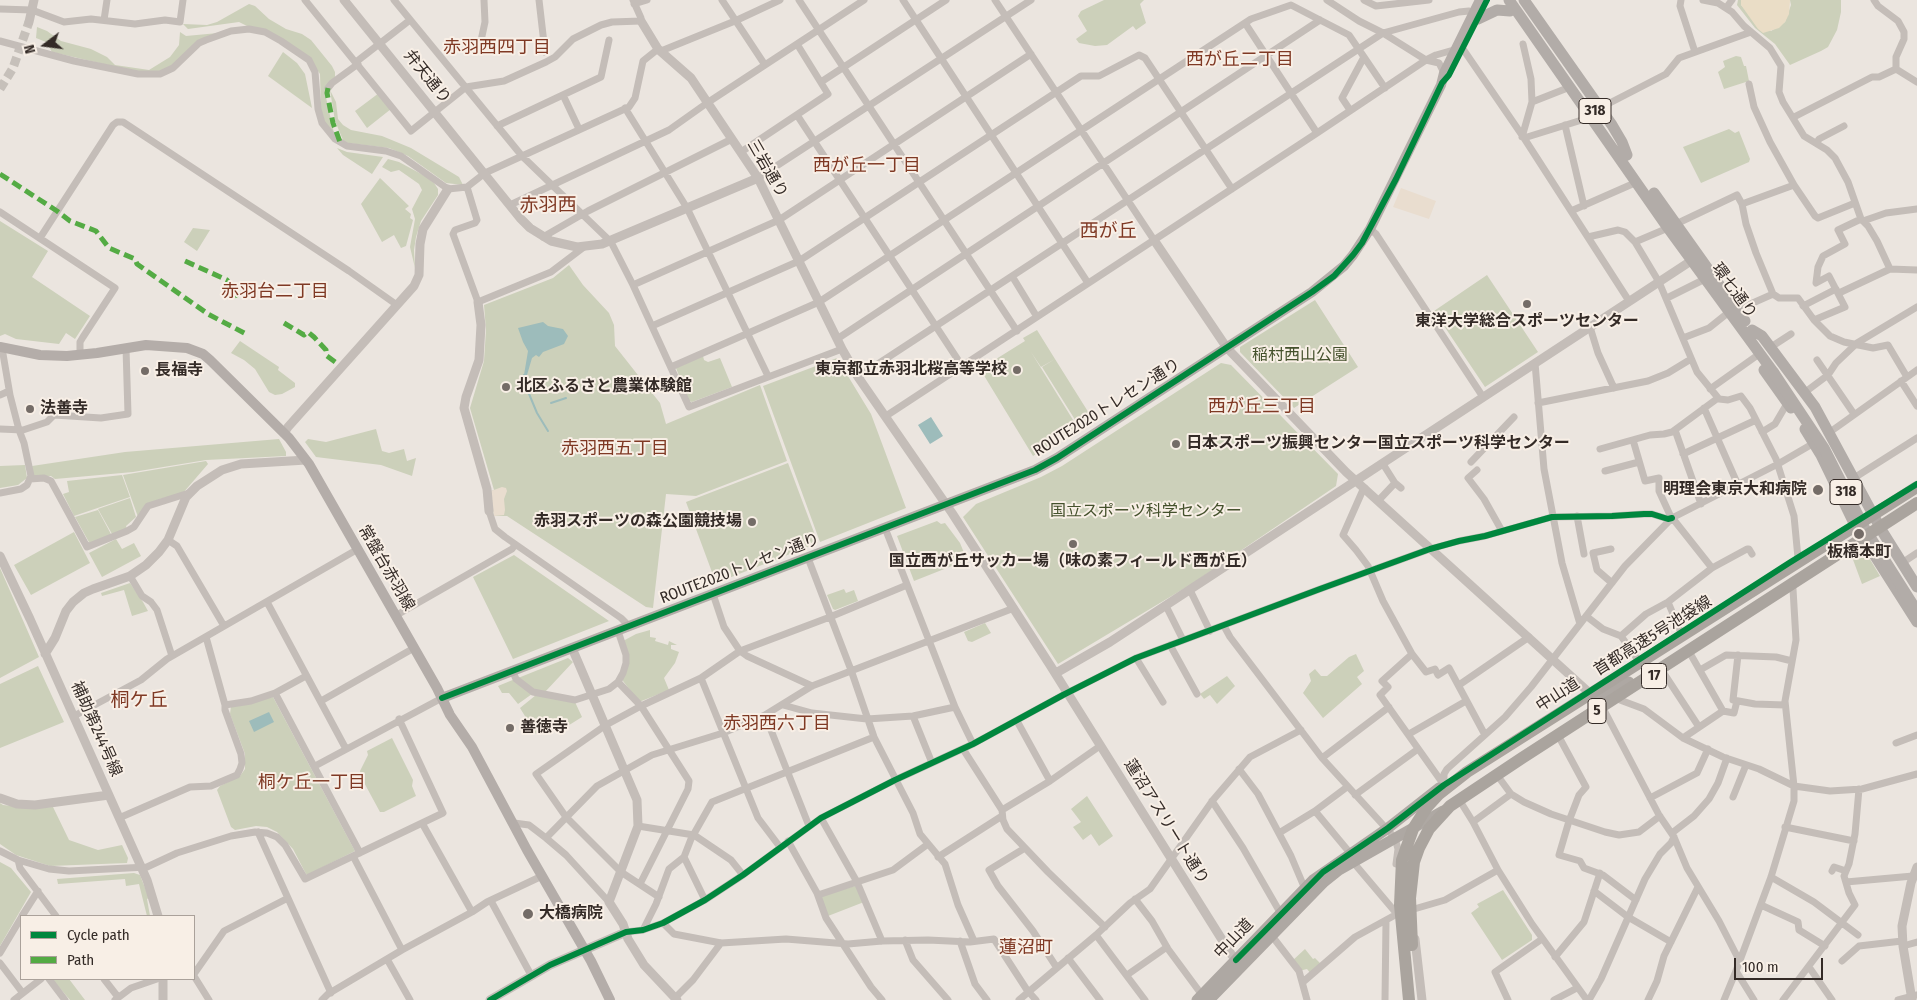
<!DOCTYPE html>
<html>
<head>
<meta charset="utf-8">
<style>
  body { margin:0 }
  #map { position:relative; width:1917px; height:1000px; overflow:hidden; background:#ebe5df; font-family:"Fira Sans Condensed",sans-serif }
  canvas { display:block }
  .legend { position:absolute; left:20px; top:915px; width:175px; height:65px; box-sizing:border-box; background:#f8efe6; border:1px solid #aaa19a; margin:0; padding:6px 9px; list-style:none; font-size:15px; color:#342b27 }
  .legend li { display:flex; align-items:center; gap:10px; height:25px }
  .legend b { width:25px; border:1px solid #aaa19a }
  .north { position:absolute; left:20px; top:20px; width:50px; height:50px; -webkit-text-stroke:4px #f8efe6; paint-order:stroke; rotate:255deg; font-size:14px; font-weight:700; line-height:20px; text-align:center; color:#342b27 }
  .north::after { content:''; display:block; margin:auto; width:18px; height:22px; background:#342b27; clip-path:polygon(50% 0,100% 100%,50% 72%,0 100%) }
  .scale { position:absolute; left:1734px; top:958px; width:89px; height:22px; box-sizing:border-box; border:2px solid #342b27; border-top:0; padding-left:6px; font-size:15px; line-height:18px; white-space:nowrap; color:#342b27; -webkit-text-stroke:4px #f8efe6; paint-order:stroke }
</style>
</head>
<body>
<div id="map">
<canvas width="1917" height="1000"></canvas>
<ul class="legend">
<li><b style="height:6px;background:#00873e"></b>Cycle path</li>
<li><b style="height:6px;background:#54ab44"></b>Path</li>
</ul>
<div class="north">N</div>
<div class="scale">100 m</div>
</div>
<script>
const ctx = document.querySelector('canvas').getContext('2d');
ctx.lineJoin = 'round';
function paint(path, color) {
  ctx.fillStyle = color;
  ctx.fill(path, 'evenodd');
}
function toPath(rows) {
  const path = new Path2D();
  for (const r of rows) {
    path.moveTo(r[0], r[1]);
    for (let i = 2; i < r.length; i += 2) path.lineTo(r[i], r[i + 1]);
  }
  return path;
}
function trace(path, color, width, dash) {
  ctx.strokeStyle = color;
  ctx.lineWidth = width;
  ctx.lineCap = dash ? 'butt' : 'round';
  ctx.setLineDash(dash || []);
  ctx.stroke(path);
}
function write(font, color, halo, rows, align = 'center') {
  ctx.font = font + ' "Fira Sans Condensed","Noto Sans JP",sans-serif';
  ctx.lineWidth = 4;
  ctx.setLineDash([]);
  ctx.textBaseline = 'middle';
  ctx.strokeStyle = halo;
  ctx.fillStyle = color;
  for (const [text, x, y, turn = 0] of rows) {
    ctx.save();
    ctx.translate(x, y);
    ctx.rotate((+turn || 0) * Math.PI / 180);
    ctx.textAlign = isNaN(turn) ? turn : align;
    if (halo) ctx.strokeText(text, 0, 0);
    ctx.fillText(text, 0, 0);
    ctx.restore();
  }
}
const green = toPath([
  [1104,0,1144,0,1140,4,1146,23,1136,30,1133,26,1107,45,1095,46,1079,43,1076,39,1087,31,1078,16,1081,11],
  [1738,0,1741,0,1741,5,1771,31,1785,22,1791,5,1790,0,1841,0,1841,12,1837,30,1828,47,1821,51,1790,65,1775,44,1755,28,1737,5],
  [249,4,255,6,269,19,286,29,302,34,311,40,332,66,335,72,335,78,325,89,325,93,334,133,326,126,321,109,320,74,309,57,239,22,188,29,183,24,207,25,217,22],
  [37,27,47,31,61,41,91,49,107,57,115,65,149,70,170,57,179,45,180,32,186,36,218,33,172,66,159,73,138,72,52,52,46,42,36,38],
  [283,52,297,63,305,74,312,108,268,76],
  [1736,56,1741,57,1744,66,1746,66,1749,81,1724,89,1718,72,1725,67,1723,61],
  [330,90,336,102,338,119,343,125,351,130,382,136,411,148,459,177,463,185,446,183,408,156,389,148,348,143,343,140,335,121],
  [379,93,391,109,367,128,355,111],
  [1729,129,1735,133,1739,131,1750,159,1749,162,1701,183,1683,147],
  [337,148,347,152,383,157,372,174,343,155],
  [388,159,399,162,425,176,434,183,438,189,438,195,421,221,416,237,414,250,415,268,410,247,415,219,412,209,422,190,419,184,399,170,391,172,382,167],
  [380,178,409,206,405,209,411,214,410,218,413,220,406,246,401,248,394,235,382,242,361,204],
  [0,221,48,251,32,277,90,316,75,339,66,333,59,344,16,339,5,334,0,336],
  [193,228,210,230,197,251,184,242],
  [569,265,583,285,609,313,614,325,615,346,660,403,666,424,760,385,787,461,696,496,666,494,653,608,646,607,507,516,494,516,491,491,494,490,470,408,484,361,486,330,484,305,553,278],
  [1487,275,1538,352,1485,387,1434,311],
  [1315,300,1358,367,1294,408,1240,352,1240,347],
  [1037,330,1055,359,1041,367,1031,352,1078,428,1033,456,980,369,1025,341,1023,338],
  [240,341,279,367,278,370,295,383,295,387,282,394,275,395,269,392,255,369,244,360,231,353],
  [703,356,704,360,708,362,720,358,732,387,692,402,689,401,676,368],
  [837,358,871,414,906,508,820,542,763,386],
  [1055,359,1092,418,1079,426,1042,367],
  [1221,363,1231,365,1338,474,1336,486,1190,585,1058,664,963,517,976,504,1041,477,1062,466],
  [376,429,382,451,389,453,404,449,407,461,416,458,412,476,381,465,316,457,305,442,308,439,326,442],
  [279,439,286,452,286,456,206,460,133,472,55,479,51,476,33,476,32,466,125,452],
  [206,461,208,464,183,493,160,499,138,517,123,475],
  [788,463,818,543,716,583,686,502],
  [25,465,27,478,18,485,0,488,0,466],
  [122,475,130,497,74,516,63,494,69,492,67,481],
  [130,498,136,517,126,526,127,529,112,534,98,509],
  [98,510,112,536,90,544,75,517],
  [937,521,941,524,945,523,960,543,967,560,914,581,897,536],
  [74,532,90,563,31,595,14,565],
  [116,539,122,549,134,543,141,556,102,577,89,553],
  [514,555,609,621,513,659,473,577],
  [1856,555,1868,556,1880,576,1862,584,1852,557],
  [0,568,39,657,0,678],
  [130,583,143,602,148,611,132,616,124,590,102,596,101,593],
  [844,589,846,593,854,590,858,601,835,610,833,609,827,595],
  [985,623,991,633,972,642,968,641,964,632],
  [650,630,650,637,656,638,655,641,668,645,669,641,677,645,671,645,671,649,679,652,675,663,664,678,669,690,639,702,623,681,623,641,636,634],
  [1356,654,1364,671,1357,677,1362,684,1323,718,1303,693,1311,681,1309,674,1315,669,1321,676,1327,676,1349,657],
  [568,658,573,662,545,692,534,690,518,678],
  [38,666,64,722,0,748,0,684],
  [1227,676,1235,686,1217,704,1210,695,1204,699,1200,694],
  [515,679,532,694,518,704,509,693,502,693,498,686],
  [536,695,575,702,582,717,558,732,552,724,536,734,520,708],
  [273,697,355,851,309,874,306,874,293,849,277,832,267,827,256,826,235,830,231,827,217,790,220,786,240,776,245,769,245,754,230,714,231,706],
  [392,738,413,780,412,786,416,796,384,812,380,812,361,777,360,771,368,755,367,751],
  [1087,796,1113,836,1099,846,1091,834,1083,840,1073,827,1081,822,1071,809],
  [0,803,3,805,30,808,53,807,69,840,98,850,122,845,128,858,127,863,50,866,16,855,0,844],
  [0,862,11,868,31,892,0,946],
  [134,873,140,875,149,898,147,899,150,916,147,916,139,884,126,886,125,879,58,884,57,879],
  [855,886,857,887,864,902,828,916,821,896],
  [1503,890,1532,935,1532,940,1502,960,1471,913,1479,907,1477,904],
  [1305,949,1313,959,1315,958,1322,965,1311,974,1307,969,1299,971,1292,961],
  [52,979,69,979,85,1000,70,1000]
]);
const sand = toPath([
  [1741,0,1790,0,1789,14,1785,22,1779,28,1763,33,1758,29,1741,5]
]);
const plaza = toPath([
  [1401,188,1436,201,1429,219,1393,207],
  [502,487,506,488,507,491,504,499,505,510,504,515,494,516,491,491]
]);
const water = toPath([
  [543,322,548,326,563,329,568,336,564,344,543,352,539,357,536,355,532,358,527,375,524,375,528,351,523,342,518,328],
  [931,417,943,436,930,444,918,425],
  [269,712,274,722,254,732,249,721]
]);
const stream = toPath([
  [524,375,527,389,537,413,548,431],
  [551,403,566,398]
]);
const tertiaryTunnel = toPath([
  [0,89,13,68,29,22]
]);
const minor = toPath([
  [305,0,411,131,466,87,504,81,546,62,555,57,573,39,601,25,612,22,641,21,641,18,633,0],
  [394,0,522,156,611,242,633,285,689,407,842,349],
  [539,0,545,52],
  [722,0,765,65],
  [799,0,1017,331],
  [903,0,1088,283],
  [995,0,1154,240],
  [1327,0,1359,21,1383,33,1426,60,1436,55,1457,49],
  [1364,0,1376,6,1429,0],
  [1681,0,1680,6,1695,52],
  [1703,0,1718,3,1732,12,1744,26,1770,48,1781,66,1779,92,1783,102,1804,136,1827,150,1835,158,1848,182,1861,219,1868,226,1877,241,1890,269],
  [1874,0,1878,6,1898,21,1904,32,1904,39,1896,57,1896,69],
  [634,4,647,0],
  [1726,8,1732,0],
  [0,9,32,10,64,22,91,19,135,24,165,20,180,22,183,0],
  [104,20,107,0],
  [1245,23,1317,133],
  [0,41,74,61,138,74,160,74,173,68,199,43,206,40,231,31,249,29,265,32,281,41,309,60,315,72,318,109,322,123,335,139,347,146,386,151,401,156,448,189,467,187,485,173,629,107,635,98,643,61,658,49],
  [1463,49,1524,138,1629,301],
  [479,50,485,22,484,0],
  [661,51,735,21,780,0],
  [1364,57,1385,88],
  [356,62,410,20],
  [1896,69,1917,82],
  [821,82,946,0],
  [1749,84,1754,107,1770,142,1794,185,1815,216,1818,218,1855,203],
  [328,88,332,83,358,64],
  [563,95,579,129],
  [1532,102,1565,89],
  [625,108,687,208,768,376],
  [1600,108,1666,74,1679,58,1751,32],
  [797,115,962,366],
  [1794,117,1872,77,1879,77,1896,69],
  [1565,125,1584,206],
  [497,126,601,77,609,40],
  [1522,137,1532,102,1531,79,1523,44],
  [1524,138,1585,119],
  [1817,143,1819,139,1844,126],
  [741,152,828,94,797,44],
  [758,178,1031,0],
  [467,187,477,220,475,223,455,230,453,234,478,302,551,272,584,247],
  [1742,204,1794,185],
  [510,205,669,130,707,103,864,0],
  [1571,211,1637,182],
  [0,212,115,288,83,337,80,342,80,355],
  [1863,221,1886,213,1917,209],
  [1676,224,1737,195,1742,204,1746,224,1756,253,1773,294],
  [1370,229,1376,234,1483,397],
  [543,237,588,211,732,139],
  [1588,237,1618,230,1625,232,1635,242,1659,282,1697,372,1719,399,1728,400,1741,396,1750,408,1776,459,1794,516,1798,558],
  [40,238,113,125,117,122,123,122,349,271,397,305],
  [1635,242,1668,228],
  [1012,276,1037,317],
  [633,285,779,220,1031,54],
  [1839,293,1890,269,1917,270],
  [1667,298,1705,279],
  [1803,306,1836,289],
  [1737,310,1773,294,1779,298,1798,298,1814,320,1830,336,1844,342,1873,348,1888,345,1907,377],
  [1814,320,1845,307,1829,276,1816,283,1818,267,1823,256,1845,244,1838,230,1861,219],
  [652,326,799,261,1081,76,1099,76,1139,55,1145,58,1232,189],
  [1590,327,1598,353,1614,388],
  [1683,338,1709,328,1729,312],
  [837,339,1320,20],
  [1771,347,1791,334],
  [1817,360,1854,414],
  [1535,363,1544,469,1562,563,1580,624],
  [671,367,819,302,1251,19,1291,5,1349,35,1364,57,1342,98,1350,110],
  [858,377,1383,33,1459,12,1469,11,1474,13],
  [1901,381,1917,406],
  [1710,389,1755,357],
  [1804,393,1828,375,1836,363,1857,343,1917,307],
  [0,395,9,391],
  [1538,403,1648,381,1668,373,1691,359],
  [1704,408,1738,485],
  [886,416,1317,133,1426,60,1439,63,1444,73],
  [0,429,23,430,47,422,54,415,101,418,128,414,126,348],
  [1675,430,1701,504],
  [1762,432,1775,424,1785,407,1788,405],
  [1830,432,1917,370],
  [1600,449,1650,435,1664,434,1672,432,1718,398],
  [1683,454,1756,420],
  [1471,462,1514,417],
  [1383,464,1395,483,1401,488],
  [1477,470,1468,478,1484,499,1502,531],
  [1605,471,1639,462],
  [1854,478,1917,438],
  [30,479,44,478,51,481,87,547,127,531,134,527,148,506,189,493],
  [1365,488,1362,492,1343,535,1356,550,1368,566,1383,601,1412,654,1426,672,1435,669,1438,675,1449,668,1485,735],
  [0,493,21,489,27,485,31,476,24,443,19,430,10,395,2,348],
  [1378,501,1395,483],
  [489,511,495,529,505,537,621,618,629,626],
  [1577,516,1584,554],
  [885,528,955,707,973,744],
  [168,540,177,546,224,626],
  [1611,549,1593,553,1597,570,1612,583],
  [808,558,851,670,874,737,913,813,920,834,945,864,958,905,974,941],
  [1902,563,1917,553],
  [1712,568,1747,549,1749,549,1752,554],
  [130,576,142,596,151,602,157,610,172,656],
  [1190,590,1210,631],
  [713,594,724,627,740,651,747,656,812,686],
  [267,602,346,749],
  [1668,602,1681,633],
  [1166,606,1183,640],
  [395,616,512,549,515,545],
  [1586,616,1603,629,1621,636,1646,614,1668,602,1712,568,1670,515,1659,491,1659,478,1645,481,1633,440],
  [1224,626,1230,637,1322,758,1395,838,1398,849,1396,864],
  [1621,636,1638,660],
  [1170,645,1197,694],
  [1412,654,1382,681,1388,687,1380,695,1444,785],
  [1691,655,1723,711],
  [1738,655,1733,700,1755,704,1785,705],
  [1136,658,1163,702],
  [512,670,516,679,533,692,575,700,609,689,618,682,623,673,626,663,626,655,618,631],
  [1700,670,1726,655,1776,657,1792,661],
  [1663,672,1699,727],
  [701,678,758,818,780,847],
  [618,682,641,706,689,781,688,789,640,884],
  [1459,685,1529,637],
  [275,693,360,853],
  [1620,700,1644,709,1683,738,1723,757,1759,769,1794,786,1830,791,1862,789,1917,774],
  [321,701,414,648],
  [225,705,251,701,275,693,306,676],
  [783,705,812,713,867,719,913,716,955,707],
  [1604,710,1659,815,1674,837,1687,868,1719,921,1739,960],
  [765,715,809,826],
  [74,716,141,680,167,659,358,549],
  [913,716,932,763],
  [1017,721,1050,781],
  [1409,734,1466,701],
  [1559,737,1586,787,1579,795,1569,821,1559,855,1580,861,1584,868,1603,875,1636,900],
  [1683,738,1723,711,1734,713,1737,701],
  [1896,743,1917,735],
  [963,749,1002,810,1003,820,1007,829,1048,872,1105,927],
  [1322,758,1389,707],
  [315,766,442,698],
  [1239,769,1258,794,1291,856,1305,889],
  [1497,775,1511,794,1524,802,1551,814,1605,832,1619,835,1639,832,1660,816],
  [1444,785,1444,774,1447,769,1505,717,1531,687,1625,566,1672,518,1778,464,1814,443],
  [1355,795,1418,749],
  [1733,797,1746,765],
  [1650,798,1697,773,1708,749],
  [1212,801,1243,848,1281,914],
  [1460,801,1473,822,1498,870,1532,924,1587,1000],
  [1002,810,1050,781,1100,746],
  [1315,811,1350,853],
  [119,818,190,787,211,786,218,783,237,775,240,769,242,763,241,754,225,710,225,705,206,637],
  [821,818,857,882,882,941],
  [1473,822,1511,794],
  [422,823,472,912],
  [514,823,529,825,546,838,566,855,609,902],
  [638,826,694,835,731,860,743,875],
  [1785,827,1854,841],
  [258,832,331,993],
  [1279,833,1315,811,1347,787],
  [1672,833,1694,816,1709,799,1718,783,1727,758],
  [546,838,597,786,652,755,723,733,765,715,812,686,1014,608],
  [788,841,817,893,826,918,871,987,882,1000],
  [1025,848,989,870,998,886,1033,931,1057,968],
  [0,851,18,860,49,869,69,871,147,867,177,853,231,836,255,832,267,833,277,837,285,845,305,879,443,813,399,719],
  [353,856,402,950],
  [684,857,705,900],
  [938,857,1002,816],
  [18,860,20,868,56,916],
  [1353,862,1397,914],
  [1832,871,1834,867,1846,871],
  [1771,877,1814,902,1858,935],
  [1846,882,1913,876],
  [1594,891,1628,917,1671,942],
  [818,895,893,870,928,844],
  [659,897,621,872,566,817,536,774,606,725,641,706,701,678,740,651,830,617,907,585],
  [1135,899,1152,921,1168,949,1202,995],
  [491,901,531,975],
  [1761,905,1798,922,1799,930,1825,946],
  [22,916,38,891],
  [663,923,674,934,721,943,786,939,848,944,882,941,928,940,970,942,994,939,1027,990,1036,1000],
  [643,930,656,904,669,869,684,857,691,839,712,802,874,737],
  [626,932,643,930,663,923,705,900,743,875,821,818,895,780,973,744,1063,695,1136,658,1320,589,1430,549,1459,541,1485,536,1552,517,1612,516,1644,514,1652,514,1668,519,1672,518],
  [1096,935,1145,1000],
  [1272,936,1299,971,1307,1000],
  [905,940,913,960,948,1000],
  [960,941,975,984,987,1000],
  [1903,946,1917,942],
  [0,953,21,918],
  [1555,957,1584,922,1600,873],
  [1068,958,1100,1000],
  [387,959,410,1000],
  [1842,961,1859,946,1902,941],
  [0,963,22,992],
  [1809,967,1832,1000],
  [1736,971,1754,1000],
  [194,974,224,931,288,898],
  [1127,975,1167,947],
  [194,976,209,1000],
  [49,979,65,1000],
  [104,979,118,997],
  [1303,982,1355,937,1397,914,1445,900,1498,870],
  [675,998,693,980,721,943],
  [14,1000,41,979],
  [115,1000,131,988,157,979],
  [322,1000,328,994,402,950,472,912,487,902,542,876],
  [1019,1000,1096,935,1130,903,1150,889,1213,800,1250,757,1301,730],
  [1385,1000,1386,921],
  [1508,1000,1495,972,1542,939],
  [1554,1000,1577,988],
  [1589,1000,1601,979,1645,879,1660,854,1671,843,1674,837],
  [1648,1000,1657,981,1664,956,1698,887],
  [1724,1000,1736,971,1771,877,1794,801,1794,786,1785,701,1796,640,1793,589],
  [1783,1000,1855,905,1849,893,1844,876,1849,864,1855,834,1859,789],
  [1898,1000,1917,995]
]);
const tertiary = toPath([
  [344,0,520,218,530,228,551,241,577,247,602,244,758,178],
  [641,21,658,49,691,78,758,178,842,349,858,377,952,513,1050,665,1231,954,1240,964],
  [29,22,34,0],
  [1154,240,1227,348,1346,472,1594,697],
  [478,302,481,325,479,360,466,397,464,408,487,489,489,511],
  [284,433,288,427,414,286,419,275,420,244,423,229,448,189],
  [0,556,30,619,147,880,158,916],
  [572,648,637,800,638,826,609,902,623,924,628,939,644,965,677,1000],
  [45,654,55,638,66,611,73,602,84,593,93,589,130,576,146,565,159,552,168,540,186,497,197,486,222,470,241,464,306,460],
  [1056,673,1110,642,1697,257],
  [0,798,17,804,35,805,109,795],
  [1415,939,1422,1000],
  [163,1000,163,979],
  [490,1000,550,965,626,932],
  [1912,1000,1903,946,1902,926,1911,883,1917,867]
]);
const secondary = toPath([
  [0,347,40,355,67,356,97,353,146,345,187,348,203,354,210,360,289,438,309,464,437,688,450,715,472,747,527,850,591,961,610,1000],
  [442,698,1035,470,1057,458,1312,292,1344,266,1353,255,1370,229,1441,85,1444,73,1480,0]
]);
const primary = toPath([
  [1509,0,1668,228,1774,373],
  [1524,0,1612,125,1622,142,1627,155],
  [1478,19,1497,10,1510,11],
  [1654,193,1745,321],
  [1752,330,1762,336,1815,407,1882,531,1917,587],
  [1764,370,1791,408],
  [1805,429,1821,455,1854,523,1917,622]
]);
const trunk = toPath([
  [1595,698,1602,698,1629,682],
  [1197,1000,1313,880,1388,828,1439,788],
  [1209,1000,1324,882,1339,870,1443,811]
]);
const primaryBridge = toPath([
  [1774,373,1824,448,1865,529,1917,611]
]);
const motorwayBridge = toPath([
  [1412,945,1410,898,1414,862,1419,848,1429,829,1450,806,1522,758,1917,503],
  [1409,1000,1400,905,1402,860,1413,829,1427,807,1439,794,1467,772,1917,487]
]);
const quiet = toPath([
  [328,88,327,93,333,123,340,142],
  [0,174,57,211,70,221,96,231,109,248,135,259,137,264,208,314,246,334],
  [185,261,227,280,238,297],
  [284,323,304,335,308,332,314,337,326,350,327,356,338,364]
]);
const cycleway = toPath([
  [442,698,1035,470,1057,458,1312,292,1334,276,1353,255,1362,243,1396,179,1442,83,1449,75,1487,0],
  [1236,960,1323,872,1388,828,1444,785,1789,563,1917,484],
  [490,1000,550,965,626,932,643,930,663,923,705,900,743,875,821,818,895,780,973,744,1063,695,1136,658,1320,589,1430,549,1459,541,1485,536,1552,517,1612,516,1644,514,1652,514,1668,519,1672,518]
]);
const markers = [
  [1527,304,5,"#746c67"],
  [1017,370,5,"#746c67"],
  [145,371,5,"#746c67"],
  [506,387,5,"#746c67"],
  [30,409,5,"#746c67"],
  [1176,444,5,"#746c67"],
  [1818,490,6,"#746c67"],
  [752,522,5,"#746c67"],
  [1859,534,6,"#746c67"],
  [1073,544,5,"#746c67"],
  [510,728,5,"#746c67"],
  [528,914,6,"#746c67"]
];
const shields = [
  [1595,111,32],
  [1846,492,32],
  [1654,676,25],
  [1597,711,18]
];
const shieldNames = [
  ["318",1595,111],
  ["318",1846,492],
  ["17",1654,676],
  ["5",1597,711]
];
const streetNames = [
  ["弁天通り",427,77,51],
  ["三岩通り",767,169,60],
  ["環七通り",1734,291,54],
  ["ROUTE2020トレセン通り",1107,408,-32],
  ["常盤台赤羽線",386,568,60],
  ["ROUTE2020トレセン通り",740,569,-21],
  ["首都高速5号池袋線",1653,636,-32],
  ["中山道",1558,695,-33],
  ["補助第244号線",96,729,66],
  ["蓮沼アスリート通り",1166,822,58],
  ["中山道",1234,939,-46]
];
const poiNames = [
  ["東洋大学総合スポーツセンター",1527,322,"center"],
  ["東京都立赤羽北桜高等学校",1007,370,"right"],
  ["長福寺",155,371],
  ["北区ふるさと農業体験館",516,387],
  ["法善寺",40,409],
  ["日本スポーツ振興センター国立スポーツ科学センター",1186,444],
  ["明理会東京大和病院",1807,490,"right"],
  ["赤羽スポーツの森公園競技場",742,522,"right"],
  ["板橋本町",1859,553,"center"],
  ["国立西が丘サッカー場（味の素フィールド西が丘）",1073,562,"center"],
  ["善徳寺",520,728],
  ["大橋病院",539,914]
];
const parkNames = [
  ["稲村西山公園",1300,356],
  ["国立スポーツ科学センター",1146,512]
];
const neighbourhoodNames = [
  ["赤羽西四丁目",497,48],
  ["西が丘二丁目",1240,60],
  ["西が丘一丁目",867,166],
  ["赤羽台二丁目",275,292],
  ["西が丘三丁目",1262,407],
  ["赤羽西五丁目",615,449],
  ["赤羽西六丁目",777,724],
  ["桐ケ丘一丁目",312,783],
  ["蓮沼町",1026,948]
];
const quarterNames = [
  ["赤羽西",548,206],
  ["西が丘",1108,232],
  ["桐ケ丘",139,701]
];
paint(green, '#ccd0ba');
paint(sand, '#eaddc6');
paint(plaza, '#e9ddcf');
paint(water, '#9dbcbb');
trace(stream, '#9dbcbb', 2);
trace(tertiaryTunnel, '#c6c0ba', 9, [9, 4.5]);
trace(minor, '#c4bdb8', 7);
trace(tertiary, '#c4bdb8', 9);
trace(secondary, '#b4ada9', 10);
trace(primary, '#b2aca8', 11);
trace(trunk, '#aea8a3', 11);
trace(primaryBridge, '#b2aca8', 11);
trace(motorwayBridge, '#aaa49e', 12);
trace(quiet, '#54ab44', 5, [10, 5]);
trace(cycleway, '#00873e', 6);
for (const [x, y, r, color] of markers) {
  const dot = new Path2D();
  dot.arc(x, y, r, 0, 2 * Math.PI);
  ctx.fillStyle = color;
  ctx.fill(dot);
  trace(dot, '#f8efe6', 2);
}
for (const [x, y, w] of shields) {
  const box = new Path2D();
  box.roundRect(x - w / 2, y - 12.5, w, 25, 4);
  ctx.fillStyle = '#f8efe6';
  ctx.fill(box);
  trace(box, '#342b27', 1);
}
write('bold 15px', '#342b27', null, shieldNames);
write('16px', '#342b27', '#f8efe6', streetNames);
write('bold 16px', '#342b27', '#f8efe6', poiNames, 'left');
write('16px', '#44512c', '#f8efe6', parkNames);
write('18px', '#7f3924', '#f8efe6', neighbourhoodNames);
write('19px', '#7f3924', '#f8efe6', quarterNames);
</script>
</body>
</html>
